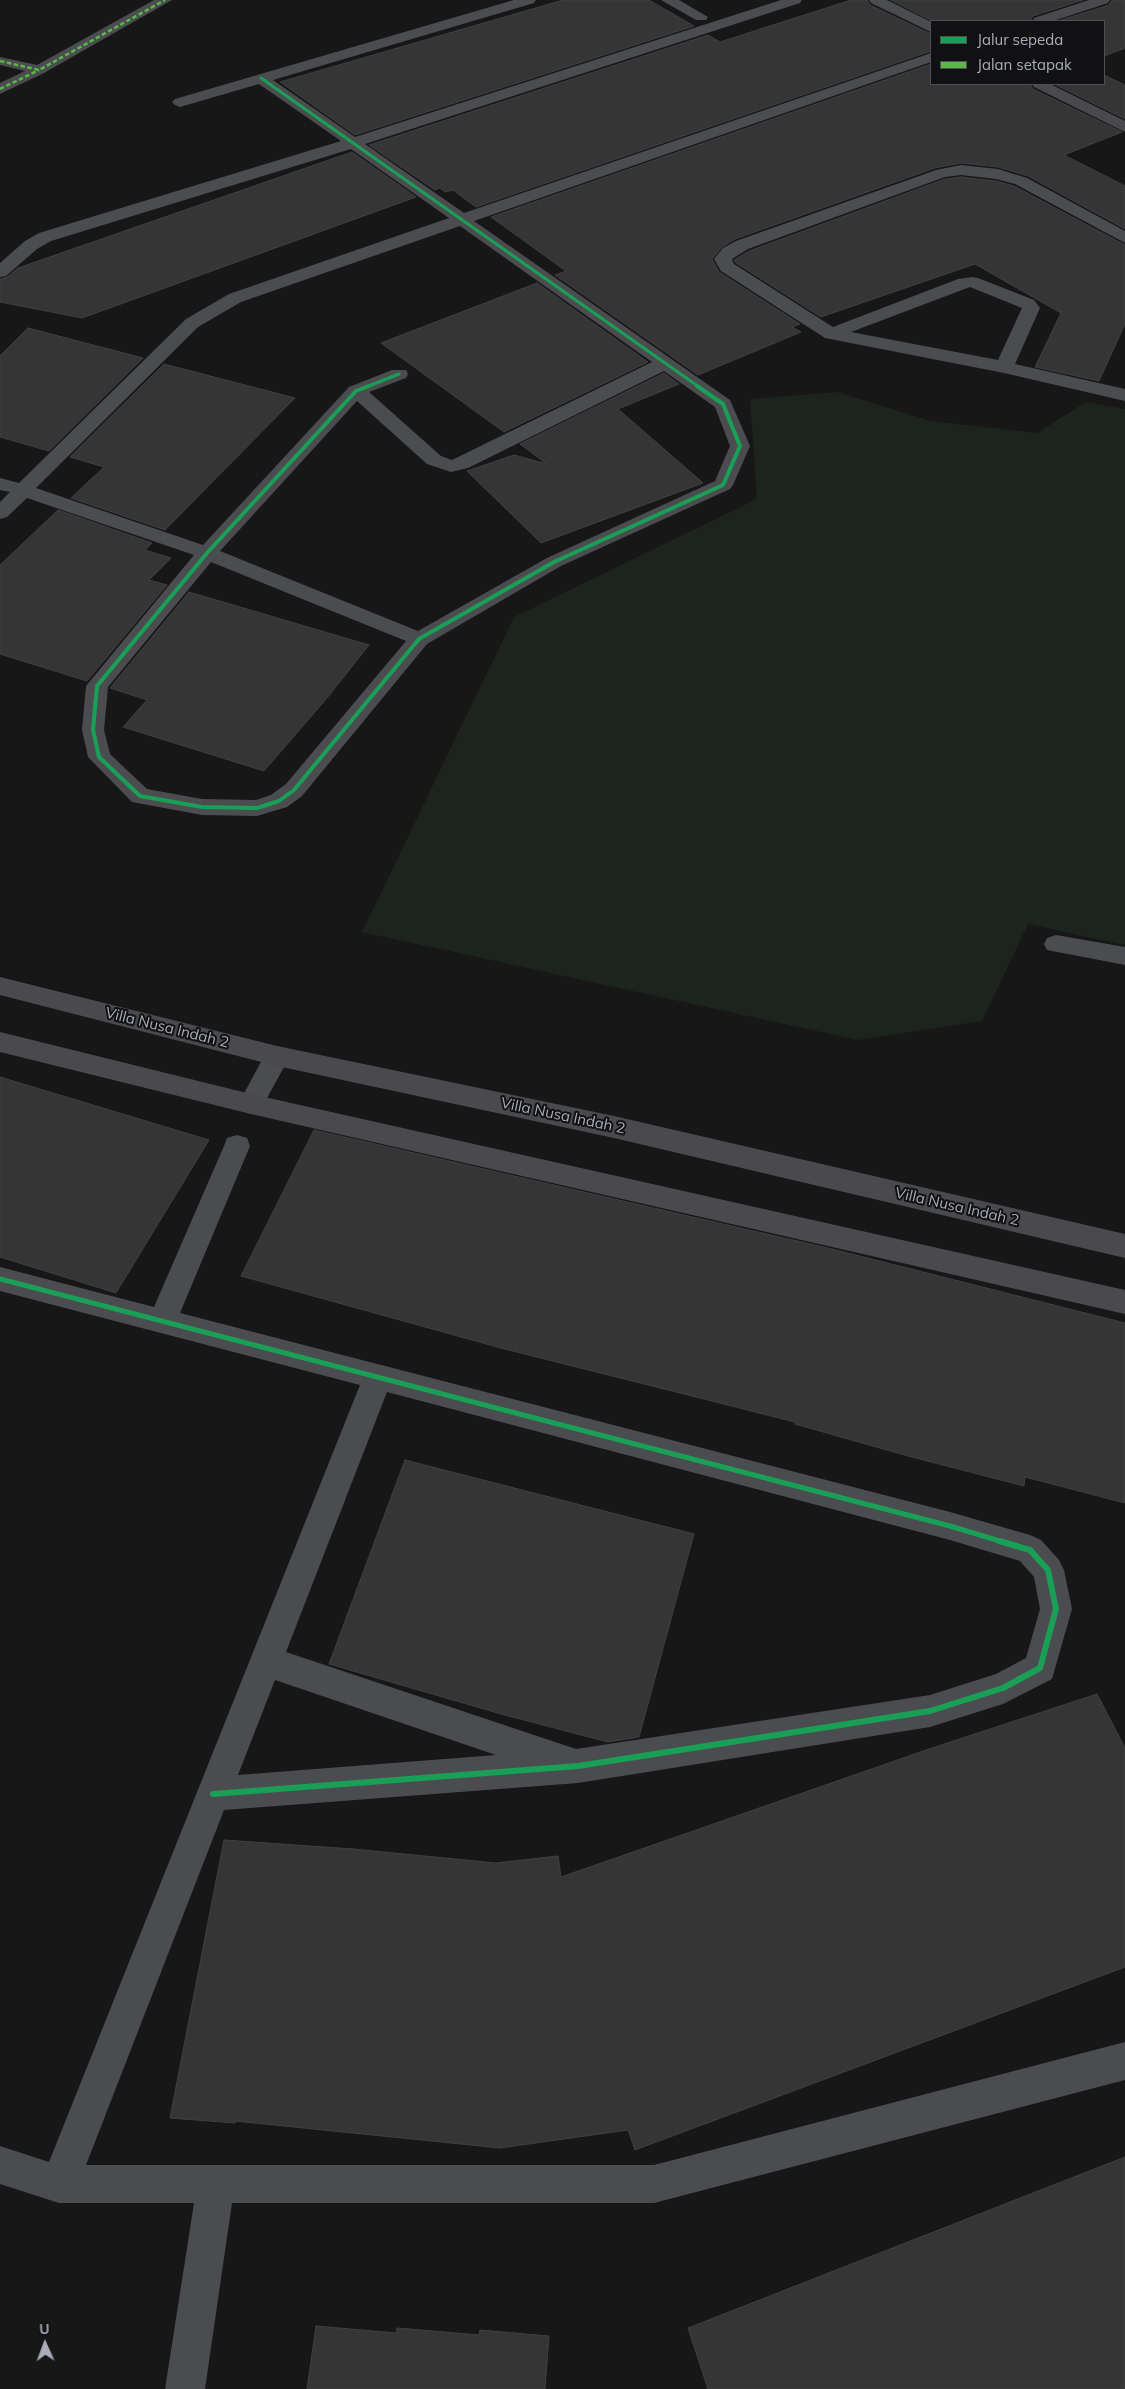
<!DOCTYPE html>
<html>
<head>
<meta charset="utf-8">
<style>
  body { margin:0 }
  #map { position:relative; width:1125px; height:2389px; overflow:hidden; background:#171717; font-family:Mulish,sans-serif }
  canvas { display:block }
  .legend { position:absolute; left:930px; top:20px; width:175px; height:65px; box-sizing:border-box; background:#111113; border:1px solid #4d4f55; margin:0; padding:6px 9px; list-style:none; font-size:15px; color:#a8adb8 }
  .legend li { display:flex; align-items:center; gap:10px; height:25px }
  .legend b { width:25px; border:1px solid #4d4f55 }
  .north { position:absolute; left:20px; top:2319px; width:50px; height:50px; -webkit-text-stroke:4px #111113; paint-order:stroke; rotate:358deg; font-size:14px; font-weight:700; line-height:20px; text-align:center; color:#a8adb8 }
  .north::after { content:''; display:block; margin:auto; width:18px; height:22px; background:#a8adb8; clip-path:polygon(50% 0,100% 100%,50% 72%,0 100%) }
</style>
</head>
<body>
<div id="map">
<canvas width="1125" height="2389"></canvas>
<ul class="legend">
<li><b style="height:6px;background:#1a9f57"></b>Jalur sepeda</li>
<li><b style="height:6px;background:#58b947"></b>Jalan setapak</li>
</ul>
<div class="north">U</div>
</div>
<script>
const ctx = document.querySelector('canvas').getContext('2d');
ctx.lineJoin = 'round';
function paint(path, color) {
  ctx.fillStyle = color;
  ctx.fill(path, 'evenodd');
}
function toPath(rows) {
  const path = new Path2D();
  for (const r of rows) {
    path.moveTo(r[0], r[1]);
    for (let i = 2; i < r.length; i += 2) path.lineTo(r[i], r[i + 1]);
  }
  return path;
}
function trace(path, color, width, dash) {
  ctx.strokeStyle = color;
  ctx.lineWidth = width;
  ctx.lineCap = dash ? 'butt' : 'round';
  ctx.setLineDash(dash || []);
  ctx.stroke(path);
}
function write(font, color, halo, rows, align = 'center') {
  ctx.font = font + ' Mulish,sans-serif';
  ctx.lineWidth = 4;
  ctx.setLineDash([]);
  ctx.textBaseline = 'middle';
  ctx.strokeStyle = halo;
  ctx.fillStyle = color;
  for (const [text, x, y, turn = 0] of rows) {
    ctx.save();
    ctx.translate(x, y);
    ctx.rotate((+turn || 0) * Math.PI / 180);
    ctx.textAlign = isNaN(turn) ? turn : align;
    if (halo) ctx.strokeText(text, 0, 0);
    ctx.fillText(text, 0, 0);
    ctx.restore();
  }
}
const green = toPath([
  [837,392,931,421,1037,433,1086,402,1125,409,1125,945,1028,924,982,1021,858,1040,362,932,514,617,757,499,750,399]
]);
const building = toPath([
  [563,0,649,0,694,26,355,135,280,82,563,0],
  [851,0,867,0,870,5,931,34,931,51,476,207,453,190,445,192,440,188,435,190,369,145,708,35,720,42,851,0],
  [891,0,1083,0,1033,16,1030,21,932,21,891,0],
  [1112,0,1125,0,1125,48,1104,56,1104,21,1058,21,1109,5,1112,0],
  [931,64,931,84,1030,84,1033,89,1122,132,1064,155,1125,186,1125,229,1028,176,998,167,961,163,935,168,735,239,722,247,712,259,719,272,800,324,792,327,801,332,698,375,555,275,566,271,491,217,931,64],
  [1104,75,1125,85,1125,119,1054,84,1104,84,1104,75],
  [352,152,416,197,82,318,0,302,0,279,7,277,18,268,352,152],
  [961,177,996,181,1014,186,1125,245,1125,324,1099,381,1035,367,1061,313,975,264,821,317,736,263,734,260,749,251,945,179,961,177],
  [537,283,648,362,504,432,381,343,537,283],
  [28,328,143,358,49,451,0,437,0,356,28,328],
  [164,364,295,398,165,530,71,498,104,467,70,457,164,364],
  [664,373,679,384,618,409,703,483,541,543,467,471,514,455,547,464,520,444,664,373],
  [58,510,152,543,145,550,171,558,149,580,167,585,87,681,0,654,0,565,58,510],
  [189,592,369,645,327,698,264,771,123,727,147,700,110,688,189,592],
  [0,1077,209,1140,116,1293,0,1257,0,1077],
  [314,1130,832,1249,1125,1323,1125,1503,1025,1477,1024,1486,908,1456,795,1424,795,1422,501,1348,241,1276,314,1130],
  [405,1460,694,1534,639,1737,608,1742,501,1714,329,1664,405,1460],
  [1097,1694,1125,1748,1125,1967,635,2150,628,2130,500,2148,235,2121,235,2123,170,2118,224,1840,353,1849,496,1863,558,1856,561,1877,929,1749,1097,1694],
  [1125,2157,1125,2389,708,2389,688,2328,1125,2157],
  [316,2326,396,2333,397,2328,479,2335,480,2330,549,2336,545,2389,307,2389,316,2326]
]);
const street = toPath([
  [154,0,172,0,44,73,0,94,0,83,25,71,0,65,0,57,37,65,154,0],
  [514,0,536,0,534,3,273,80,355,137,781,0,802,0,800,3,365,144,464,213,931,53,931,62,474,221,730,400,750,446,733,485,730,489,561,566,427,644,302,796,287,807,257,816,202,815,132,802,88,757,82,730,86,686,194,555,27,498,7,517,0,519,0,502,10,492,0,490,0,478,19,483,186,319,229,294,449,218,351,149,51,241,37,249,6,276,0,277,0,263,25,241,39,233,341,141,259,84,180,107,175,105,172,102,175,99,514,0],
  [460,226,652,362,452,460,441,456,369,392,406,378,408,374,406,370,392,370,349,387,203,545,36,488,198,327,241,302,460,226],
  [664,371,715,407,730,446,715,481,547,558,418,631,220,551,357,401,427,464,451,472,468,468,664,371],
  [211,562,406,641,286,784,271,795,256,800,202,799,147,789,110,754,104,730,108,687,211,562],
  [661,0,679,0,708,17,706,20,696,20,661,0],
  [869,0,887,0,931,22,931,32,871,3,869,0],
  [961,165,998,169,1027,178,1125,231,1125,243,1015,184,996,179,961,175,945,177,748,249,732,259,734,264,833,327,958,279,972,277,978,278,1034,300,1040,308,1015,364,1125,389,1125,401,1004,373,825,338,721,271,714,259,723,248,736,241,936,170,961,165],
  [970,287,1022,308,998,360,851,332,970,287],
  [1056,935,1125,947,1125,965,1047,950,1044,944,1047,938,1056,935],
  [277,1046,286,1049,290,1056,260,1111,251,1114,242,1111,238,1104,242,1097,268,1049,277,1046],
  [237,1135,247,1138,250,1146,180,1313,950,1512,1030,1535,1041,1540,1059,1560,1064,1570,1072,1609,1052,1679,1003,1704,930,1727,578,1783,224,1810,86,2165,654,2165,1125,2042,1125,2080,654,2203,232,2203,205,2389,165,2389,194,2203,59,2203,0,2184,0,2146,49,2162,360,1385,0,1291,0,1267,154,1307,224,1146,227,1138,237,1135],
  [387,1392,950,1540,1020,1561,1034,1577,1040,1609,1026,1658,996,1674,930,1695,576,1749,286,1652,387,1392],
  [275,1680,496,1755,238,1775,275,1680]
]);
const secondary = toPath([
  [1089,0,1110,0,1108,3,1053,21,1032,21,1034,18,1089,0],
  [1032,84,1050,84,1125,121,1125,132,1034,87,1032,84],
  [0,977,277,1046,614,1116,1125,1234,1125,1258,614,1138,277,1066,0,995,0,977],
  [0,1032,251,1094,1125,1290,1125,1314,251,1114,0,1052,0,1032]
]);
const quiet = toPath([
  [0,61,39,70,165,0],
  [0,89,39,70]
]);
const cyclewayFar3 = toPath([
  [261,78,699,387],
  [366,387,399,374]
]);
const cyclewayFar2 = toPath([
  [369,386,356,391,207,553,97,686,93,730,99,757,140,796,202,807,257,808,279,801,294,790,419,639,554,562,723,485,740,446,723,404,697,386]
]);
const cyclewayFar1 = toPath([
  [0,1279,950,1526,1003,1542]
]);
const cycleway = toPath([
  [213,1794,578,1766,930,1711,1003,1688,1040,1668,1056,1609,1048,1570,1030,1550,999,1541]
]);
const streetNames = [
  ["Villa Nusa Indah 2",167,1028,14],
  ["Villa Nusa Indah 2",563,1116,12],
  ["Villa Nusa Indah 2",957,1207,13]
];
paint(green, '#1d241e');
paint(building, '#353536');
trace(building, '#3f4043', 1);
paint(street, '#4b4c50');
paint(secondary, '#4a4a4e');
trace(quiet, '#58b947', 2.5, [4.5, 2.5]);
trace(cyclewayFar3, '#1a9f57', 3);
trace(cyclewayFar2, '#1a9f57', 4);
trace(cyclewayFar1, '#1a9f57', 5);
trace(cycleway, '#1a9f57', 6);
write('15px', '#a8adb8', '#111113', streetNames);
</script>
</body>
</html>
